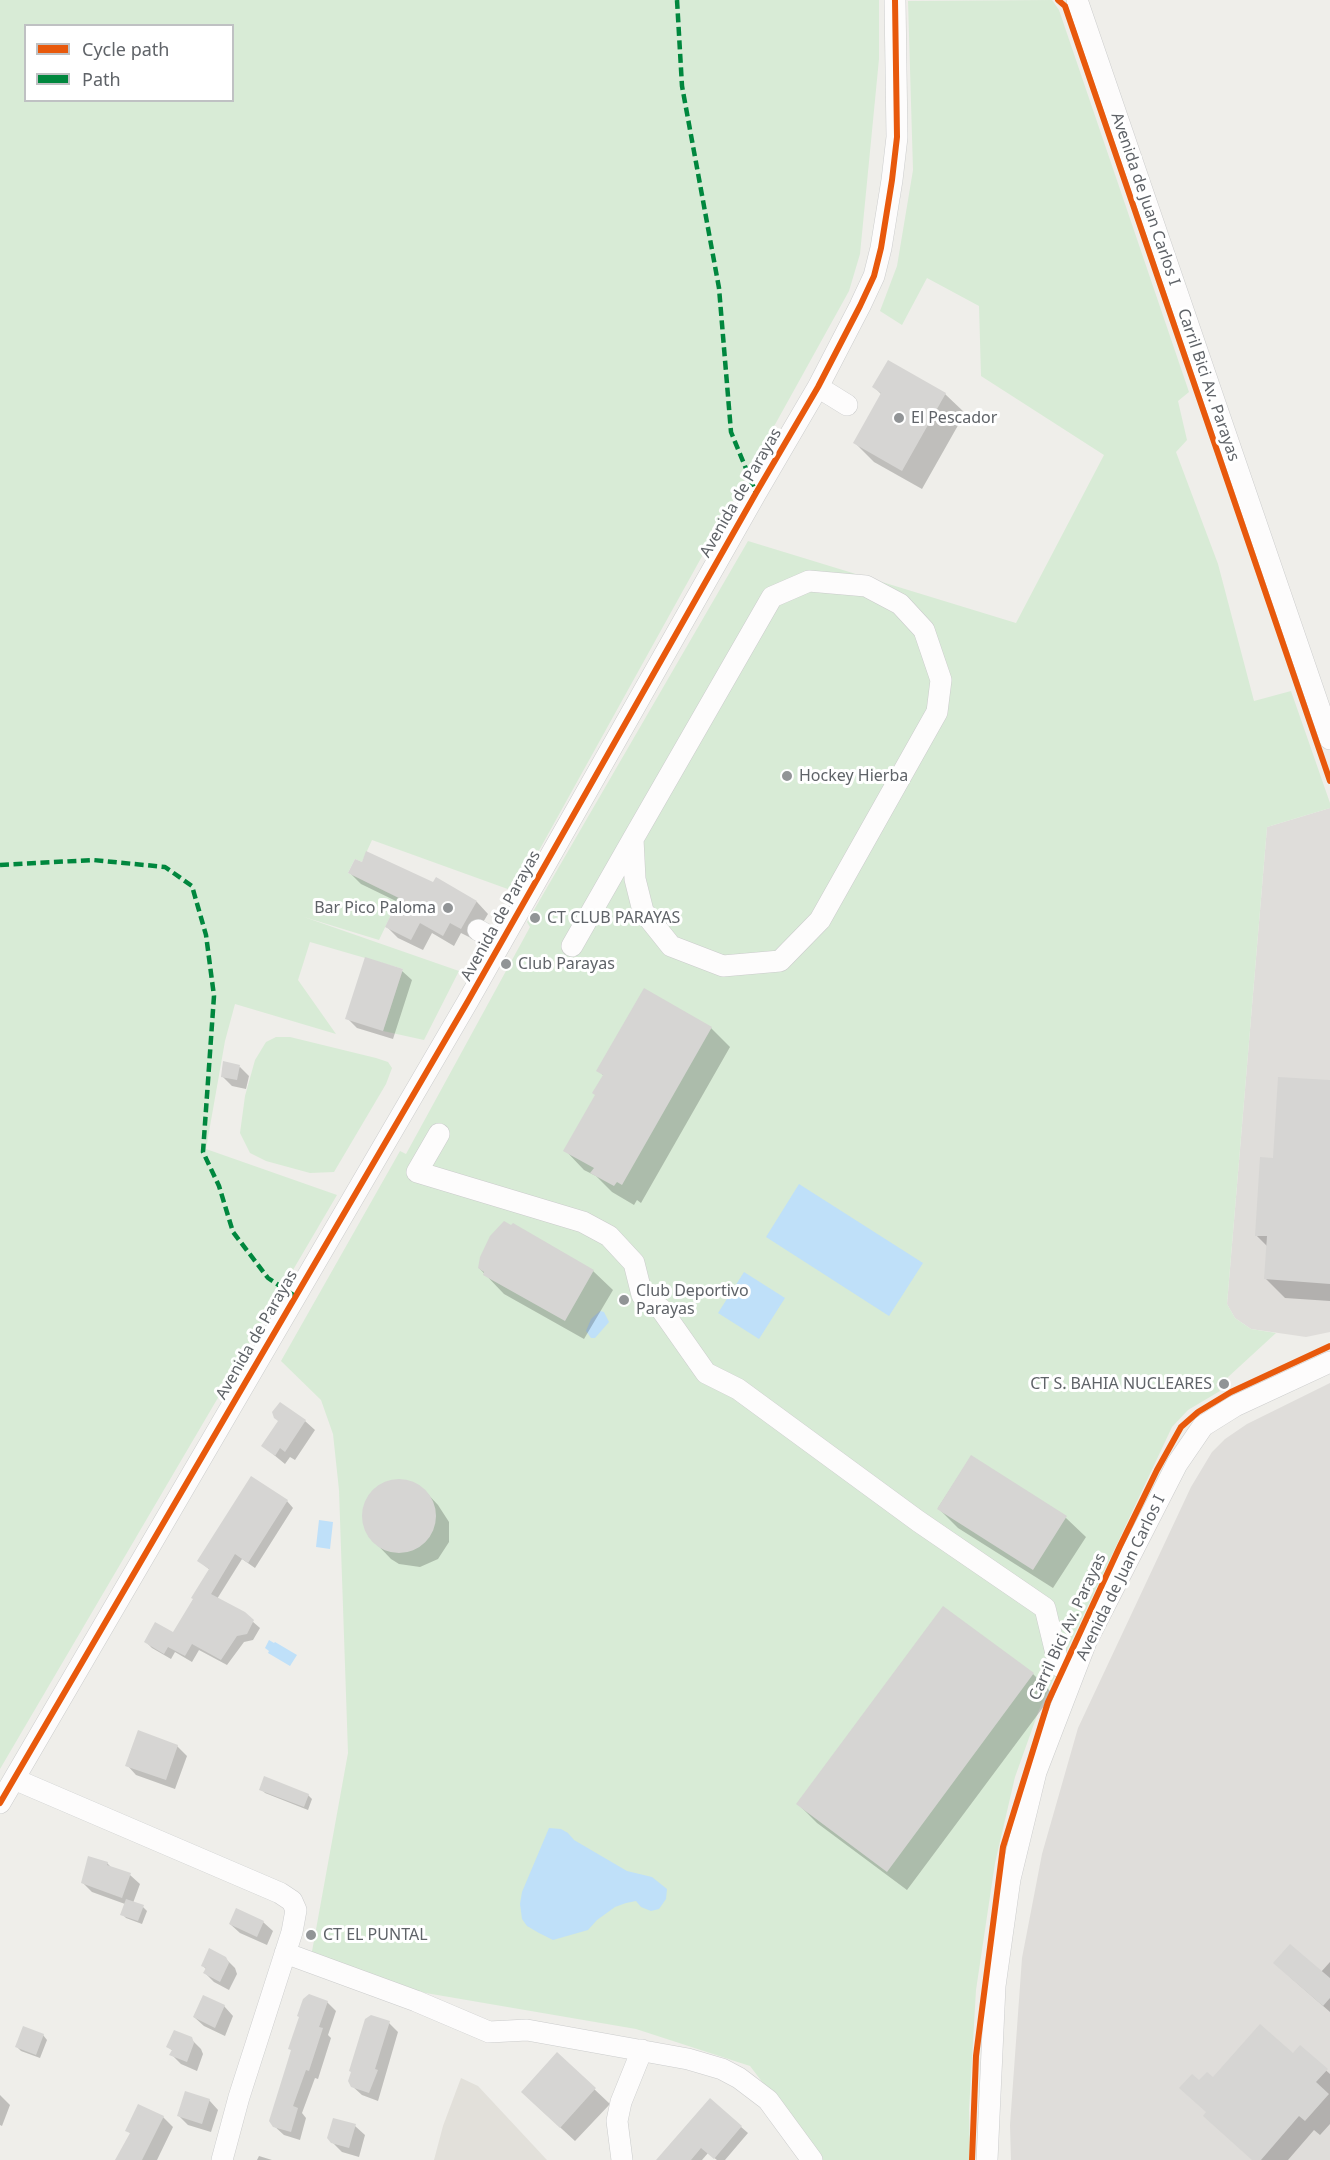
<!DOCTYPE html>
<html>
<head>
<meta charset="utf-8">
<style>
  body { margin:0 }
  #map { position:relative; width:1330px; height:2160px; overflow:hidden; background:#efeeea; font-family:"Noto Sans",sans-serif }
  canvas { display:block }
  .legend { position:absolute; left:24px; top:24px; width:210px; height:78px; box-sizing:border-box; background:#fff; border:2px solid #bfc1c3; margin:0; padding:8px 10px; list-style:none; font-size:18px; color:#5f6368 }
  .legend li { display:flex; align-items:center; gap:12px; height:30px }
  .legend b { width:30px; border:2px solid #bfc1c3 }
</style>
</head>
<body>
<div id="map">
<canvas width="1330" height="2160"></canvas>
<ul class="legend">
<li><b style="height:8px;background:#e8590c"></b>Cycle path</li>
<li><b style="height:8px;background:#00873e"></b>Path</li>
</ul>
</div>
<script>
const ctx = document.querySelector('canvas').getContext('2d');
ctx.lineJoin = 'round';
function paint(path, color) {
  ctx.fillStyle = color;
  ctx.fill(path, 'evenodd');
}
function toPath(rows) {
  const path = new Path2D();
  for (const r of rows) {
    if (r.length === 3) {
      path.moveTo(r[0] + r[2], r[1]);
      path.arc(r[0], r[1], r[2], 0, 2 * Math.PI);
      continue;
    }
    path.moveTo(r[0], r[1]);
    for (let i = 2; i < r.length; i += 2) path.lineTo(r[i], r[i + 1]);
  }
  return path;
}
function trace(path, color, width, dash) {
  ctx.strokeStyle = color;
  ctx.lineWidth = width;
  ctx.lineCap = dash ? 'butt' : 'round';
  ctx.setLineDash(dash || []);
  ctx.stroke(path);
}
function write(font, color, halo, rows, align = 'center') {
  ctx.font = font + ' "Noto Sans",sans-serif';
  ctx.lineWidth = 6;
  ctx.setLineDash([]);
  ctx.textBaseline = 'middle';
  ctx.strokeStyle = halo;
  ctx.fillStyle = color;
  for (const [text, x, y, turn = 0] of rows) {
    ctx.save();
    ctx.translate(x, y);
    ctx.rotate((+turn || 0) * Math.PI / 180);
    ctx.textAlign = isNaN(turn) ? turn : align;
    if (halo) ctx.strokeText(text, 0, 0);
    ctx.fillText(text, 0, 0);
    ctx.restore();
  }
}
const industrial = toPath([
  [1330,808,1330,1332,1306,1337,1251,1329,1235,1318,1227,1304,1267,827],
  [1330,1383,1330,2160,1011,2160,1010,2125,1022,1958,1042,1854,1078,1728,1191,1487,1212,1452,1225,1439,1247,1424]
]);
const education = toPath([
  [461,2078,478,2086,547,2160,434,2160,443,2126]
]);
const green = toPath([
  [0,0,879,0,879,59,860,254,849,291,516,892,372,840,362,862,355,859,348,873,399,898,379,940,304,917,459,971,424,1040,383,1031,403,969,310,942,298,980,336,1034,235,1004,225,1041,206,1149,337,1195,0,1769],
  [26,26,232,26,232,100,26,100],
  [1052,0,1059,10,1189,392,1178,401,1187,440,1176,452,1218,564,1254,701,1291,691,1330,803,1330,808,1267,827,1227,1304,1235,1318,1251,1329,1276,1333,1227,1378,1216,1384,1220,1391,1188,1410,1172,1427,1039,1710,1015,1777,995,1863,976,1990,969,2110,970,2160,822,2160,750,2066,636,2029,414,1991,311,1957,348,1753,339,1490,333,1434,321,1400,281,1361,400,1151,406,1154,530,927,527,922,748,541,1016,623,1104,455,981,376,979,306,927,278,902,325,880,311,897,266,913,170,908,1],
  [276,1037,290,1037,376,1058,388,1062,392,1068,386,1084,334,1172,310,1173,266,1161,250,1153,240,1133,245,1096,255,1060,266,1042]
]);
const water = toPath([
  [799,1184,923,1263,889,1316,766,1237],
  [744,1272,785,1298,759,1339,718,1313],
  [600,1311,604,1312,609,1322,595,1338,591,1338,586,1331,591,1319],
  [319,1520,333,1522,330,1549,316,1547],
  [269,1640,274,1643,275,1642,297,1655,290,1666,268,1653,269,1651,265,1648],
  [549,1828,561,1829,568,1833,574,1840,627,1871,652,1877,667,1889,666,1899,659,1909,651,1911,641,1907,636,1901,626,1903,615,1907,597,1920,588,1930,553,1940,539,1933,527,1926,522,1919,520,1904,522,1892]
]);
const shadow = toPath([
  [874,387,945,394,965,413,922,489,874,462,855,443,882,395],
  [350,873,434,884,436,879,477,902,488,914,473,939,461,933,454,946,432,933,423,950,398,938,387,927,398,902,361,884],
  [402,971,412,980,393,1039,357,1028,347,1018],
  [711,1028,730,1047,641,1203,637,1200,634,1205,612,1192,596,1176,584,1170,565,1150,596,1095,604,1076,598,1070],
  [240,1067,249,1076,246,1089,232,1086,222,1076],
  [1330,1082,1330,1301,1285,1298,1266,1279,1268,1247,1256,1235,1274,1159],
  [479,1268,593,1271,613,1290,584,1339,504,1294],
  [305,1421,315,1430,295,1460,290,1457,285,1464,263,1446],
  [971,1457,1066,1518,1086,1537,1053,1588,958,1528,938,1508],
  [405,1481,423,1489,438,1505,449,1522,449,1542,438,1559,420,1567,399,1564,391,1559,369,1536,364,1516,365,1506,369,1497,376,1489,385,1484],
  [287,1501,293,1508,255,1568,242,1559,217,1599,244,1614,260,1628,253,1640,244,1642,227,1665,199,1650,192,1662,175,1652,171,1659,152,1648,146,1642,174,1634,210,1570,199,1561],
  [943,1609,1033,1674,1053,1694,907,1890,817,1823,798,1804],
  [177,1746,187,1756,175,1789,136,1775,127,1765],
  [261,1789,308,1795,312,1799,308,1810,265,1793],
  [107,1863,112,1868,130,1875,140,1884,133,1903,143,1907,147,1911,142,1924,126,1918,122,1914,125,1904,92,1892,82,1882],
  [263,1922,273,1931,267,1945,240,1933,230,1924],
  [225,1958,235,1968,237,1974,229,1990,214,1982,205,1973,207,1970,202,1965],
  [1330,1962,1330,2012,1290,1977,1321,1972],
  [327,2002,336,2011,328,2035,331,2038,318,2079,315,2078,302,2113,306,2118,300,2140,284,2135,274,2126],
  [224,2006,233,2016,225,2036,204,2026,194,2017],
  [389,2023,398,2032,378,2101,362,2095,352,2086],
  [43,2035,47,2040,40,2058,21,2051,17,2047],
  [191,2039,201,2049,203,2054,197,2071,181,2064,171,2054,173,2051,168,2047],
  [1300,2047,1330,2074,1330,2124,1320,2135,1314,2130,1288,2160,1253,2160,1207,2113,1199,2083,1293,2055],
  [557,2054,610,2104,575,2141,537,2106],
  [0,2095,10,2105,2,2126,0,2125],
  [209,2100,218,2110,211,2132,188,2125,179,2116],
  [710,2100,748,2133,725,2160,717,2160,708,2153,702,2160,658,2160],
  [163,2117,173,2127,157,2160,117,2160,131,2134,127,2130],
  [355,2126,365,2135,359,2157,342,2152,332,2142],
  [259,2156,272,2160,257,2160]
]);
const building = toPath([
  [888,360,946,393,902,471,853,443,881,393,872,387],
  [366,851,433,882,436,877,477,901,461,929,450,923,443,936,420,923,411,940,385,927,399,898,348,873,355,859,362,862],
  [365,957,403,969,383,1031,345,1019],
  [644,988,712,1027,622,1185,617,1182,614,1186,590,1173,594,1168,563,1151,595,1095,592,1093,603,1075,596,1071],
  [223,1061,240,1065,237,1080,221,1077],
  [1278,1077,1330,1080,1330,1284,1264,1279,1267,1236,1255,1236,1260,1157,1273,1158],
  [504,1221,511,1225,513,1223,594,1270,565,1321,483,1275,484,1272,478,1268,480,1257,490,1236],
  [280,1402,306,1420,285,1452,280,1448,275,1456,261,1446,278,1421,274,1418,272,1412],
  [971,1455,1067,1516,1033,1570,937,1509],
  [251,1476,288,1500,248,1563,235,1554,211,1594,245,1612,254,1620,247,1634,237,1636,221,1660,192,1644,185,1656,168,1647,164,1654,144,1642,155,1622,173,1632,193,1599,191,1598,209,1569,197,1561],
  [399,1516,37],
  [943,1606,1034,1673,887,1872,796,1804],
  [138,1730,178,1745,166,1780,125,1766],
  [264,1776,309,1794,304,1807,259,1790],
  [88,1856,108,1862,107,1865,131,1873,122,1898,81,1883],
  [126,1899,144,1905,138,1921,120,1915],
  [236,1908,264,1921,257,1937,229,1924],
  [1290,1944,1330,1978,1330,1998,1323,2006,1273,1963],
  [209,1948,226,1957,229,1963,220,1982,203,1973,206,1968,201,1966],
  [309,1994,328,2001,319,2027,323,2028,309,2071,306,2070,293,2106,298,2108,291,2132,273,2127,269,2121,288,2060,291,2050,288,2049,299,2017,297,2016,303,1999],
  [203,1995,225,2005,215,2028,193,2017],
  [371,2015,390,2021,375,2069,378,2070,369,2093,351,2087,348,2081,351,2072,349,2071,365,2019],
  [1260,2024,1293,2053,1300,2045,1328,2069,1316,2082,1329,2094,1305,2121,1299,2116,1261,2160,1252,2160,1203,2116,1206,2112,1179,2088,1192,2074,1199,2080,1207,2072,1213,2077],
  [23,2026,44,2034,36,2055,15,2047],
  [174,2030,192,2037,194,2043,187,2062,169,2055,172,2050,166,2047],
  [557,2052,596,2088,560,2128,521,2092],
  [185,2091,210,2099,202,2124,177,2116],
  [710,2098,742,2126,714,2159,701,2148,691,2160,656,2160],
  [138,2104,164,2116,142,2160,115,2160,130,2133,125,2131],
  [333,2118,356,2124,349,2148,331,2143,327,2138]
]);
const minor = toPath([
  [1077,0,1330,739],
  [818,387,847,405],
  [478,930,501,943],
  [572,946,633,839,772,597,809,581,866,586,900,604,924,630,941,680,937,712,820,920,780,961,723,966,671,946,643,911,635,879,633,839],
  [439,1134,417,1172,583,1222,609,1236,634,1263,642,1295,661,1309,706,1373,738,1389,918,1521,1045,1608,1059,1666],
  [14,1779,280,1893,292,1901,296,1910,292,1932,239,2097,222,2160],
  [0,1803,468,1001,756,493,818,387,860,306,874,276,881,248,892,180,897,137,895,0],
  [285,1953,416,2001,489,2032,527,2030,688,2059,722,2069,739,2078,768,2100,812,2160],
  [622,2160,617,2121,621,2102,642,2050],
  [987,2160,995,1986,1010,1879,1036,1772,1086,1642,1177,1464,1203,1426,1235,1406,1330,1362]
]);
const quiet = toPath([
  [677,0,682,86,719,288,731,432,756,493],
  [0,865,93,860,165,867,192,886,206,935,214,996,203,1152,219,1186,233,1232,268,1278,295,1296]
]);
const cycleway = toPath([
  [1058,0,1065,6,1330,781],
  [0,1803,468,1001,756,493,818,387,860,306,874,276,881,248,892,180,897,137,895,0],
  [972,2160,976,2056,1003,1847,1048,1702,1120,1546,1157,1470,1181,1427,1198,1412,1231,1392,1330,1346]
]);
const markers = [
  [899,418,6,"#919496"],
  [787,776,6,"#919496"],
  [448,908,6,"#919496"],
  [535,918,6,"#919496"],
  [506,964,6,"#919496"],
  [624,1300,6,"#919496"],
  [1224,1384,6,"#919496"],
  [311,1935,6,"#919496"]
];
const streetNames = [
  ["Avenida de Juan Carlos I",1145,199,71],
  ["Carril Bici Av. Parayas",1208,385,71],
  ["Avenida de Parayas",741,493,-60],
  ["Avenida de Parayas",501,916,-61],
  ["Avenida de Parayas",257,1335,-60],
  ["Avenida de Juan Carlos I",1121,1578,-64],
  ["Carril Bici Av. Parayas",1068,1627,-65]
];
const poiNames = [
  ["El Pescador",911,418],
  ["Hockey Hierba",799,776],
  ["Bar Pico Paloma",436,908,"right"],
  ["CT CLUB PARAYAS",547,918],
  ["Club Parayas",518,964],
  ["Club Deportivo",636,1291],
  ["Parayas",636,1309],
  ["CT S. BAHIA NUCLEARES",1212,1384,"right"],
  ["CT EL PUNTAL",323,1935]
];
paint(industrial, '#dfddda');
paint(education, '#e2e0da');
paint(green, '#d8ebd6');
paint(water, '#bfe0f9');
paint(shadow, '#0003');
paint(building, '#d6d5d3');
trace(minor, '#cbcccc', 22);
trace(minor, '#fdfcfc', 21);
trace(quiet, '#00873e', 4.5, [9, 4.5]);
trace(cycleway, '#e8590c', 6);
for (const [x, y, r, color] of markers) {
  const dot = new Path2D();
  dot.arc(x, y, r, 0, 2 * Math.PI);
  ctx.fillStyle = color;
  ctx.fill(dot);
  trace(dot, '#fff', 2);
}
write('16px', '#5f6368', '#fff', streetNames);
write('16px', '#5f6368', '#fff', poiNames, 'left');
</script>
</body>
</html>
